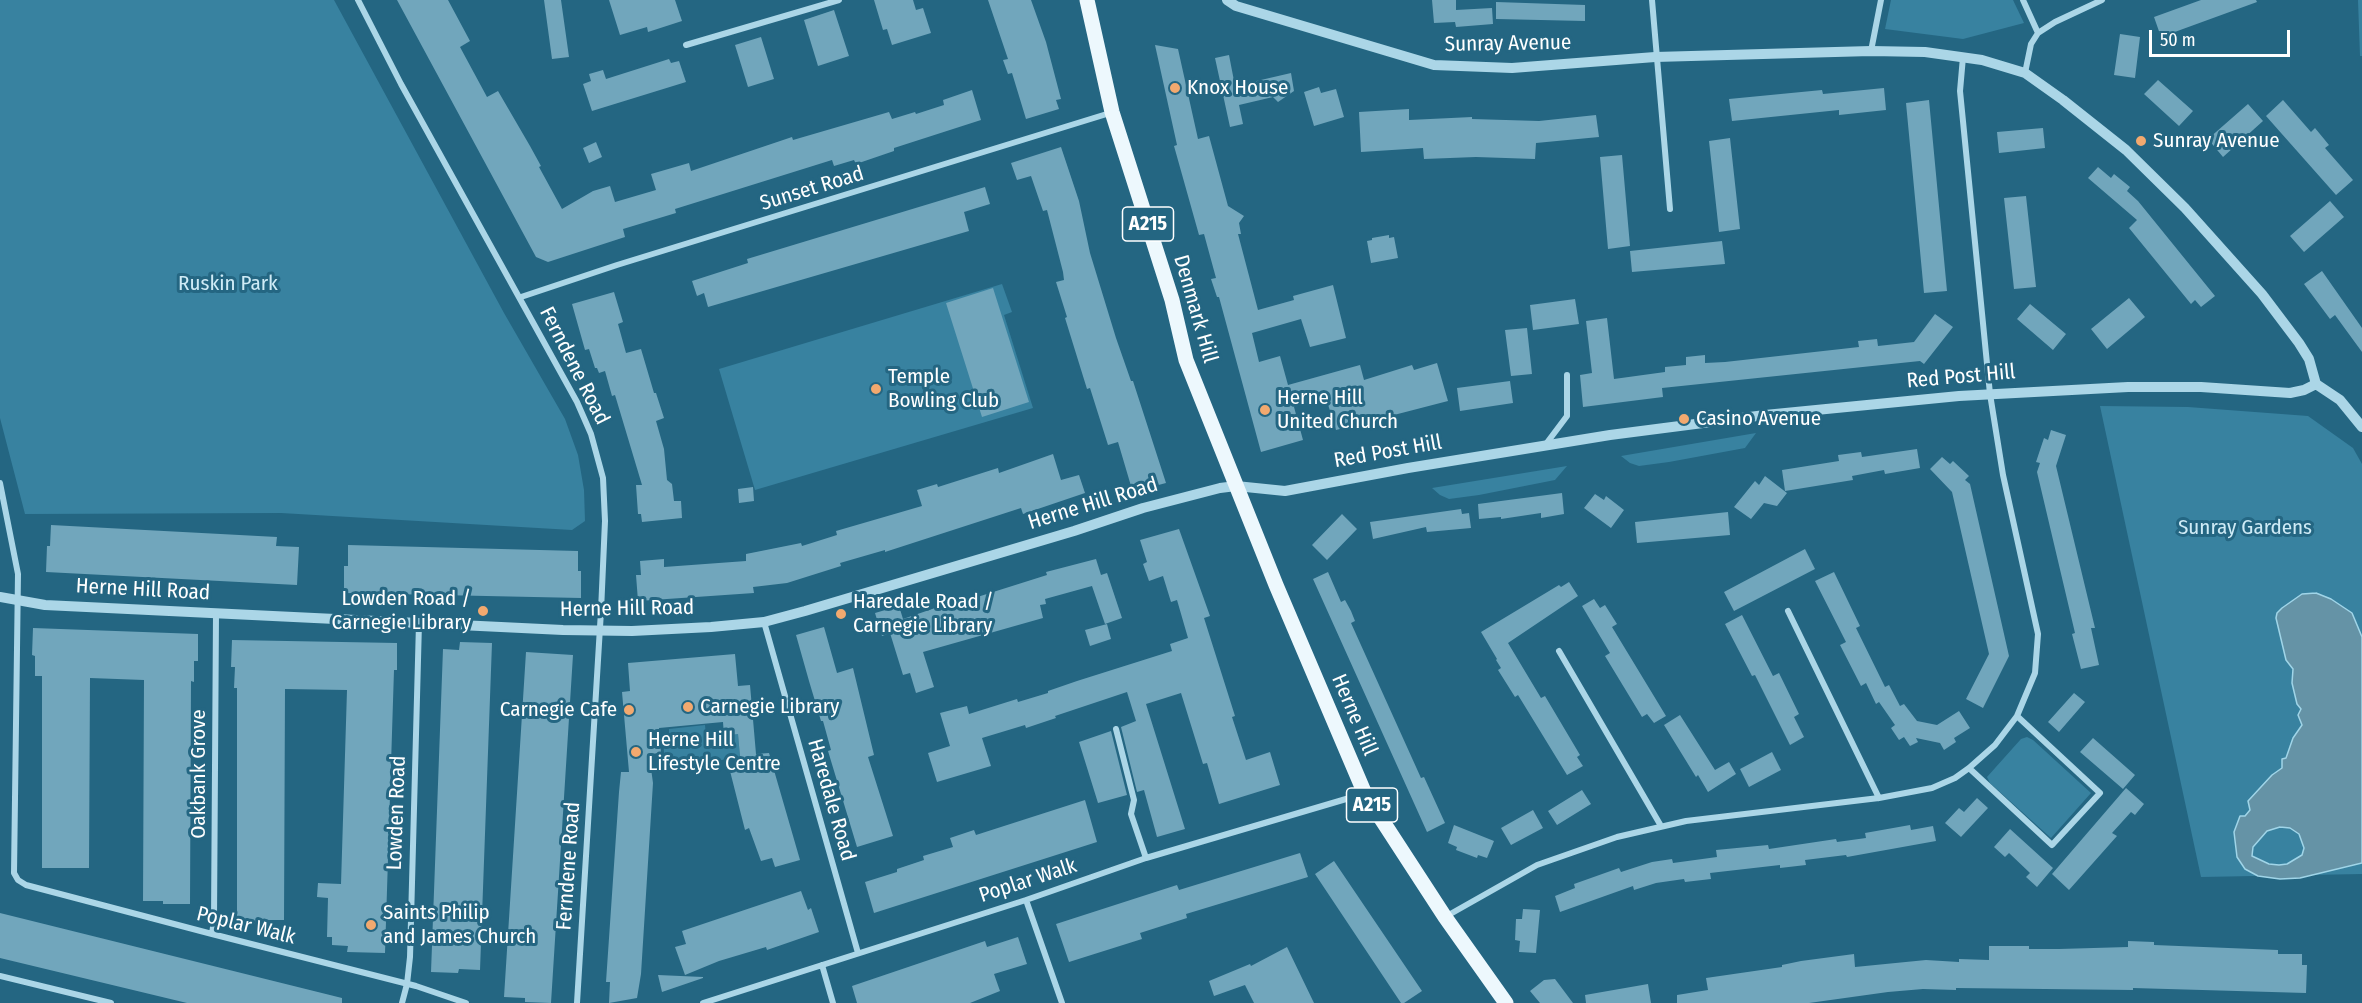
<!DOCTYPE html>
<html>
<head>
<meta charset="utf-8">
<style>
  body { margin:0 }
  #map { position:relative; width:2362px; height:1003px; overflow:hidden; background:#246682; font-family:"Fira Sans Condensed",sans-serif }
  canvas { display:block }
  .scale { position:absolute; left:2149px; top:30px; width:141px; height:27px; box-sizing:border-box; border:3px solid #fff; border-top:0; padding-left:8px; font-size:18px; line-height:21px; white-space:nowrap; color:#fff; -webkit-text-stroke:4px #246682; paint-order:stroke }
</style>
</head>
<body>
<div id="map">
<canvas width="2362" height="1003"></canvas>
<div class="scale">50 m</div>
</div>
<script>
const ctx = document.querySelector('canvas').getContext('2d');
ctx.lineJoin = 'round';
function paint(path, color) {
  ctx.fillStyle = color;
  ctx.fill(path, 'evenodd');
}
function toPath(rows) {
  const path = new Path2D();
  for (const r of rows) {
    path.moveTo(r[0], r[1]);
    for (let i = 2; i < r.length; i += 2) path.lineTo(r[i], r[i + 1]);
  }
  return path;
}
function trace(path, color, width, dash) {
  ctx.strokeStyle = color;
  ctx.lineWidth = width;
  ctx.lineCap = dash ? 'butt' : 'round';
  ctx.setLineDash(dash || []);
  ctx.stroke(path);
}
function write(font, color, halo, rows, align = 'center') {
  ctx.font = font + ' "Fira Sans Condensed",sans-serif';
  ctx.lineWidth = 6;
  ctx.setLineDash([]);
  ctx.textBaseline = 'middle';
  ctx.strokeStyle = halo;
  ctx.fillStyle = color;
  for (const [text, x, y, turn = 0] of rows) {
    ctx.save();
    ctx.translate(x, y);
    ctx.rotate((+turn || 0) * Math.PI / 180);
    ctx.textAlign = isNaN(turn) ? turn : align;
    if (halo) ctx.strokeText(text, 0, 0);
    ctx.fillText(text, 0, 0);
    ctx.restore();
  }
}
const green = toPath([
  [0,0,334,0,504,313,565,419,578,455,584,490,585,521,572,530,281,513,25,514,0,418],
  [1891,0,2013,0,2024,23,1963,39,1885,29],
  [2358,0,2362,0,2362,56,2360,56],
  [1002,284,1012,312,1004,315,1033,408,755,490,719,369],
  [2100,406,2188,407,2308,416,2353,448,2362,464,2362,874,2201,877],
  [1756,433,1745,448,1669,462,1639,466,1630,463,1621,456],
  [1567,466,1555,480,1479,495,1449,499,1440,495,1432,488],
  [705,725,706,737,738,734,740,758,665,766,663,738,669,737,669,729],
  [2027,737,2033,740,2091,793,2051,838,1990,783,1987,777,2021,739]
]);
const water = toPath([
  [2316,593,2331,599,2352,613,2362,637,2362,863,2300,878,2280,879,2258,876,2245,869,2237,857,2234,832,2240,816,2245,816,2250,810,2248,801,2272,775,2282,768,2282,759,2286,758,2293,738,2302,725,2298,715,2301,709,2297,704,2292,683,2293,669,2286,660,2276,618,2277,613,2282,608,2302,594,2316,593],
  [2280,827,2290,828,2299,834,2304,848,2302,855,2287,864,2279,865,2269,864,2252,856,2253,847,2267,831,2280,827]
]);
const building = toPath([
  [397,0,448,0,470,41,460,47,487,97,498,91,530,146,541,166,539,167,562,209,593,191,610,186,615,202,656,190,651,174,689,163,691,171,792,137,793,140,889,112,892,119,915,112,916,114,944,105,943,100,972,90,981,120,894,148,894,151,856,164,854,160,834,166,832,160,675,209,676,213,623,229,625,237,548,262,536,257],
  [544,0,561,0,569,57,552,59],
  [609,0,675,0,682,21,648,32,647,27,620,35],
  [874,0,913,0,916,10,923,8,931,33,892,45,887,29,883,30],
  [988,0,1031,0,1046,42,1061,99,1056,100,1059,109,1026,119,1012,73,1008,74,1003,60,1008,59],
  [1432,0,1456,0,1456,10,1492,8,1493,24,1456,27,1455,22,1434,23],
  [2201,0,2256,0,2257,2,2161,37,2154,17],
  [1496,2,1585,5,1585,21,1496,19],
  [834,10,849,56,818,66,804,20],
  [2120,34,2140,37,2135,78,2114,75],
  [761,37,774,79,748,87,735,45],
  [1155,45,1178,49,1198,139,1209,136,1228,206,1244,216,1239,223,1241,234,1238,234,1258,310,1294,300,1293,296,1333,285,1346,338,1310,347,1301,319,1252,333,1259,362,1280,356,1288,385,1360,365,1364,380,1412,365,1414,370,1437,363,1448,401,1336,430,1326,398,1294,407,1303,440,1261,452,1219,297,1217,297,1211,279,1216,278,1204,234,1199,235,1174,146,1177,145],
  [1229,55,1235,86,1291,73,1294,91,1278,102,1273,97,1239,105,1243,124,1230,127,1215,58],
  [669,59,671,63,679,61,686,82,592,111,583,84,591,81,589,74,603,70,606,79],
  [2158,80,2193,111,2179,126,2144,94],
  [1319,87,1321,93,1336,89,1344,117,1314,126,1304,92],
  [1884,88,1886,110,1839,115,1839,110,1732,121,1729,99,1822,90,1823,94],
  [1929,100,1947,291,1924,293,1906,103],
  [2283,100,2311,132,2315,128,2329,145,2325,148,2353,180,2336,195,2266,116],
  [2248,104,2263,121,2223,157,2208,139],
  [1409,109,1409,120,1472,117,1472,119,1539,121,1596,115,1599,137,1536,143,1535,159,1476,157,1424,159,1423,148,1361,152,1359,112],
  [2043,128,2045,148,1999,153,1997,132],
  [1730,138,1740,229,1719,232,1709,141],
  [596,142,602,157,589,163,583,148],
  [1061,147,1079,201,1090,253,1116,338,1131,381,1133,381,1166,483,1147,488,1145,482,1131,486,1118,442,1108,445,1090,388,1087,389,1065,318,1067,317,1056,282,1064,280,1063,272,1047,210,1043,211,1031,176,1017,180,1011,163],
  [1622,155,1630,246,1608,249,1600,157],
  [2098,167,2111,178,2114,174,2130,187,2127,191,2138,201,2215,296,2201,307,2195,300,2191,304,2129,228,2137,220,2088,178],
  [985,187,990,204,964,212,969,231,708,307,704,293,697,296,692,281,748,263,747,259],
  [2026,196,2036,287,2014,289,2004,198],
  [2330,201,2344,217,2304,252,2290,236],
  [1389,235,1389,238,1394,237,1398,258,1371,263,1367,241,1372,240,1372,238],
  [1722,241,1725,264,1632,272,1630,251],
  [2322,271,2362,328,2362,352,2335,315,2330,319,2304,284],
  [993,288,1029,402,982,417,946,303],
  [614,292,623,322,618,324,626,353,641,349,654,393,656,393,664,418,656,421,664,449,667,480,672,484,674,501,681,501,682,518,642,522,641,514,638,514,636,485,642,485,615,395,612,396,605,371,599,373,597,368,595,368,589,349,585,350,572,304],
  [2129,298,2145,317,2107,349,2091,329],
  [1575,299,1579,324,1533,330,1530,305],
  [2030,304,2066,334,2053,350,2017,319],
  [1935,314,1953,327,1924,364,1920,361,1662,388,1663,397,1583,407,1580,375,1592,373,1586,321,1607,318,1614,379,1665,372,1665,367,1686,365,1686,357,1705,355,1705,363,1725,362,1859,347,1858,341,1877,339,1878,346,1914,342],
  [1527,328,1532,374,1511,376,1505,330],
  [1510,381,1513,403,1460,411,1457,388],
  [2051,430,2066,435,2056,466,2095,628,2091,628,2099,665,2081,669,2072,634,2075,633,2037,472,2040,463,2036,462,2044,438,2048,440],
  [1917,449,1920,468,1885,474,1884,470,1852,476,1853,480,1785,491,1782,470,1839,461,1838,455,1861,452,1862,457],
  [1053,454,1061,480,1079,475,1085,493,1023,514,1021,508,885,552,885,550,840,563,841,566,787,583,753,587,754,593,638,601,636,575,641,575,640,561,664,559,664,567,746,561,746,554,801,543,802,546,837,535,836,531,922,506,917,490,937,484,938,487,998,468,999,473],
  [1942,457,1950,464,1953,461,1969,476,1965,480,1970,484,2009,656,1983,708,1966,699,1989,654,1952,492,1930,469],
  [1765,476,1787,493,1777,506,1764,503,1751,519,1734,507,1755,481,1759,485],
  [753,487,754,501,739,503,738,489],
  [1562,493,1564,514,1541,518,1541,513,1501,519,1501,517,1479,519,1478,504],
  [1595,494,1604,500,1606,496,1624,510,1611,528,1584,508],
  [1461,509,1462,514,1469,513,1471,528,1427,532,1426,527,1373,539,1370,522],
  [1728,512,1730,535,1637,543,1635,522],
  [1342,514,1357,529,1327,560,1312,545],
  [51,525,277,537,276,546,299,547,297,585,46,572,47,546,50,546],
  [1179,529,1210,616,1204,618,1235,716,1232,717,1246,760,1270,752,1280,785,1219,804,1207,763,1203,764,1181,693,1146,704,1185,829,1157,837,1144,790,1137,792,1121,727,1136,721,1127,692,1055,716,1056,718,1026,728,1025,725,982,738,991,766,937,782,928,753,950,746,940,713,967,706,969,714,1017,699,1018,702,1048,693,1048,691,1077,681,1172,651,1170,644,1188,638,1177,600,1171,602,1163,576,1149,581,1143,564,1147,562,1140,540],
  [348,545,578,551,578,571,581,571,581,598,344,593,344,566,348,566],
  [1805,549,1815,569,1734,611,1724,592],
  [1096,559,1101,575,1107,573,1122,618,1105,624,1092,586,1045,599,1046,604,1040,605,1043,618,923,652,934,687,916,693,910,673,903,675,890,633,882,636,875,613,899,606,903,619,970,596,971,599,1047,575,1046,572],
  [1328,572,1341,602,1345,600,1351,611,1355,621,1351,623,1421,778,1424,777,1445,823,1427,832,1313,579],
  [1834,572,1860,626,1856,628,1885,687,1889,685,1900,706,1904,704,1917,721,1937,725,1959,711,1970,728,1954,738,1956,742,1944,750,1940,743,1916,738,1918,742,1910,746,1904,737,1899,740,1891,728,1895,725,1879,702,1876,704,1866,683,1861,686,1840,645,1846,642,1815,581],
  [1569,582,1578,596,1508,643,1541,698,1545,696,1580,755,1577,757,1583,766,1567,775,1518,695,1515,697,1498,670,1501,668,1496,660,1497,659,1481,632,1559,585,1561,587],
  [1594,599,1600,608,1605,605,1617,624,1612,627,1666,716,1654,723,1647,714,1642,717,1605,656,1610,653,1582,606],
  [1742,615,1773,676,1779,673,1799,714,1794,717,1804,737,1790,745,1755,675,1752,676,1725,624],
  [1107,624,1111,639,1090,646,1085,630],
  [824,627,837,673,853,668,874,755,868,757,893,836,857,847,828,751,831,750,823,721,821,721,809,681,796,635],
  [33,628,198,634,198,661,194,661,194,682,191,681,190,904,163,904,163,901,143,901,144,680,90,678,89,868,42,868,42,676,35,676,35,656,32,655],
  [232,640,397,643,397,670,394,670,385,953,347,952,348,946,332,945,332,937,327,937,328,898,317,897,318,883,341,884,347,690,285,689,284,920,264,920,263,924,237,924,237,688,234,688,235,667,231,667],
  [460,642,492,643,480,970,459,969,458,973,431,972,443,649,459,650],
  [526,652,573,655,551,1003,525,1002,525,998,504,997],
  [735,654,738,686,750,685,756,754,769,753,800,860,775,867,772,858,761,861,749,828,745,830,730,771,741,768,738,734,724,736,723,722,659,728,661,753,649,754,653,783,641,974,637,998,609,1003,610,982,606,982,619,792,621,772,629,772,622,692,630,691,628,663],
  [2074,693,2085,702,2059,732,2048,722],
  [1680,715,1715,770,1729,762,1736,774,1708,792,1698,775,1696,777,1664,725],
  [1111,731,1127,795,1098,803,1079,742],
  [2093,738,2135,775,2123,789,2080,752],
  [1772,752,1781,770,1749,787,1740,769],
  [2126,788,2144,804,2135,815,2131,812,2112,833,2117,836,2069,890,2052,874],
  [1582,790,1591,804,1557,825,1548,811],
  [1977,798,1988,808,1961,837,1945,823,1959,808,1964,812],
  [1085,800,1097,842,874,913,865,882,897,872,897,869,924,860,923,856,953,847,950,838,974,830,976,835],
  [1533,810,1543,828,1511,845,1501,828],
  [1454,825,1494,841,1487,858,1478,855,1477,858,1456,850,1457,847,1448,843],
  [1910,825,1911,830,1933,826,1936,841,1847,857,1846,855,1805,860,1806,865,1780,868,1780,865,1710,873,1711,879,1685,882,1684,879,1656,883,1634,890,1633,886,1560,912,1555,896,1575,888,1574,884,1619,868,1621,872,1652,862,1672,859,1673,863,1717,857,1716,850,1768,845,1769,849,1836,839,1837,842,1866,838,1865,833],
  [2010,829,2053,868,2037,887,2026,877,2030,873,2009,853,2005,857,1994,847],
  [1300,853,1308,877,1186,914,1187,918,1140,933,1142,939,1069,962,1056,924,1177,885,1179,890],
  [1334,861,1422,991,1404,1003,1401,1003,1315,874],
  [801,891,808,910,811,908,819,932,767,950,766,947,719,961,685,975,675,947,686,944,682,931],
  [1523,909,1540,910,1536,953,1519,952,1520,941,1515,940,1516,919,1522,919],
  [0,913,342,998,342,1003,187,1003,0,958],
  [1018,937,1027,964,994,974,1000,991,970,1003,857,1003,852,986,985,941,987,947],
  [2128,941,2154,942,2154,945,2278,950,2278,954,2302,954,2302,965,2307,965,2306,993,2133,988,2133,990,1956,988,1956,990,1923,989,1888,992,1809,1003,1677,1003,1677,995,1708,990,1706,978,1782,967,1782,965,1801,961,1854,954,1855,967,1926,960,1959,962,1959,959,1989,960,1989,946,2029,946,2029,949,2059,949,2128,947],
  [1287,947,1314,1003,1254,1003,1245,985,1214,996,1209,981,1250,964,1251,966],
  [658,975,703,977,703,978,662,992],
  [1555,979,1573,1003,1540,1003,1530,991,1544,980],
  [1648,984,1651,1003,1586,1003,1585,995]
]);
const minor = toPath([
  [358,0,401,84,577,402,591,434,603,478,605,521,601,611,577,1003],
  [1652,0,1670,209],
  [2023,0,2038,33],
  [686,45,839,0],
  [1871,51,1881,0],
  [2025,73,2031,44,2038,33,2055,22,2102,0],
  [521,297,617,265,1110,113],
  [1546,444,1567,416,1567,375],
  [0,483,18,574,14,873,18,880,26,885,212,934,416,986,466,1003],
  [1788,611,1879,798],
  [764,622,858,953],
  [1559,651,1661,826],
  [1116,729,1134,800,1131,814,1146,858],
  [1969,768,2052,845,2100,793,2017,716],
  [1026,900,1062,1003],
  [1445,917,1537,865,1617,837,1686,821,1879,798,1932,788,1955,778,1969,768,1995,745,2017,716,2035,673,2038,634,2003,475,1990,394,1960,91,1963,57],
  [212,934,214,920,216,614],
  [822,965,833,1003],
  [0,976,111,1003],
  [402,1003,407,984,410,957,419,623],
  [703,1003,1026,900,1146,858,1363,794]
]);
const tertiary = toPath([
  [1227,0,1236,6,1434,65,1512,68,1655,57,1871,51,1925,52,1982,60,2025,73,2063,100,2126,150,2185,208,2262,294,2299,343,2309,359,2316,384],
  [2316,384,2340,400,2362,427],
  [0,597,45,605,563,630,632,631,711,627,764,622,805,611,1074,531,1143,508,1220,488,1236,486,1285,491,1408,468,1610,435,1765,415,1959,396,2128,387,2201,387,2290,393,2304,390,2316,384]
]);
const primary = toPath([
  [1087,0,1112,112,1172,300,1186,360,1276,585,1365,794,1445,917,1506,1003]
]);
const markers = [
  [1175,88,6,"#f2a96f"],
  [2141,141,6,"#f2a96f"],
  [876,389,6,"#f2a96f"],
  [1265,410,6,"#f2a96f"],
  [1684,419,6,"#f2a96f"],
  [483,611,6,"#f2a96f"],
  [841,614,6,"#f2a96f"],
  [688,707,6,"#f2a96f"],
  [629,710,6,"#f2a96f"],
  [636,752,6,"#f2a96f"],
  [371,925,6,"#f2a96f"]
];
const shields = [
  [1148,224,51],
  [1372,805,51]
];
const shieldNames = [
  ["A215",1148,224],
  ["A215",1372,805]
];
const streetNames = [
  ["Sunray Avenue",1508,44,-1],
  ["Sunset Road",812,189,-17],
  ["Denmark Hill",1195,309,74],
  ["Ferndene Road",574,366,63],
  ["Red Post Hill",1961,377,-5],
  ["Red Post Hill",1388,452,-10],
  ["Herne Hill Road",1093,504,-17],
  ["Herne Hill Road",143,590,3],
  ["Herne Hill Road",627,609,-1],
  ["Herne Hill",1354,715,67],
  ["Oakbank Grove",199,774,-90],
  ["Haredale Road",831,800,74],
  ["Lowden Road",397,813,-88],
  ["Ferndene Road",569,866,-86],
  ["Poplar Walk",1028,881,-18],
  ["Poplar Walk",246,926,14]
];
const poiNames = [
  ["Knox House",1187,88],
  ["Sunray Avenue",2153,141],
  ["Temple",888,377],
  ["Bowling Club",888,401],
  ["Herne Hill",1277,398],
  ["United Church",1277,422],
  ["Casino Avenue",1696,419],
  ["Lowden Road /",471,599,"right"],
  ["Carnegie Library",471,623,"right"],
  ["Haredale Road /",853,602],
  ["Carnegie Library",853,626],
  ["Carnegie Library",700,707],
  ["Carnegie Cafe",617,710,"right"],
  ["Herne Hill",648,740],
  ["Lifestyle Centre",648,764],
  ["Saints Philip",383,913],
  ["and James Church",383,937]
];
const parkNames = [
  ["Ruskin Park",228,284],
  ["Sunray Gardens",2245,528]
];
paint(green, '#3882a0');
paint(water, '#6593a6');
trace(water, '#a0d5e8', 1.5);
paint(building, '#71a6bc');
trace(minor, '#abd6e7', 6);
trace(tertiary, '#abd6e7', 10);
trace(primary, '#edf8fd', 15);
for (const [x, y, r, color] of markers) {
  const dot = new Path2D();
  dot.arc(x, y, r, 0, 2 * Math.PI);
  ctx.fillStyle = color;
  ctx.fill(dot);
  trace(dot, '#246682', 2);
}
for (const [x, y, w] of shields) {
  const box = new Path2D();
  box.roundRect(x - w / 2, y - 17, w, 34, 4.5);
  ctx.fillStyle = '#246682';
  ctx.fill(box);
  trace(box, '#fff', 1.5);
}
write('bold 20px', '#fff', null, shieldNames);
write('21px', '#fff', '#246682', streetNames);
write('21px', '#fff', '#246682', poiNames, 'left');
write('21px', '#cfebf6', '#246682', parkNames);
</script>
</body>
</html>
